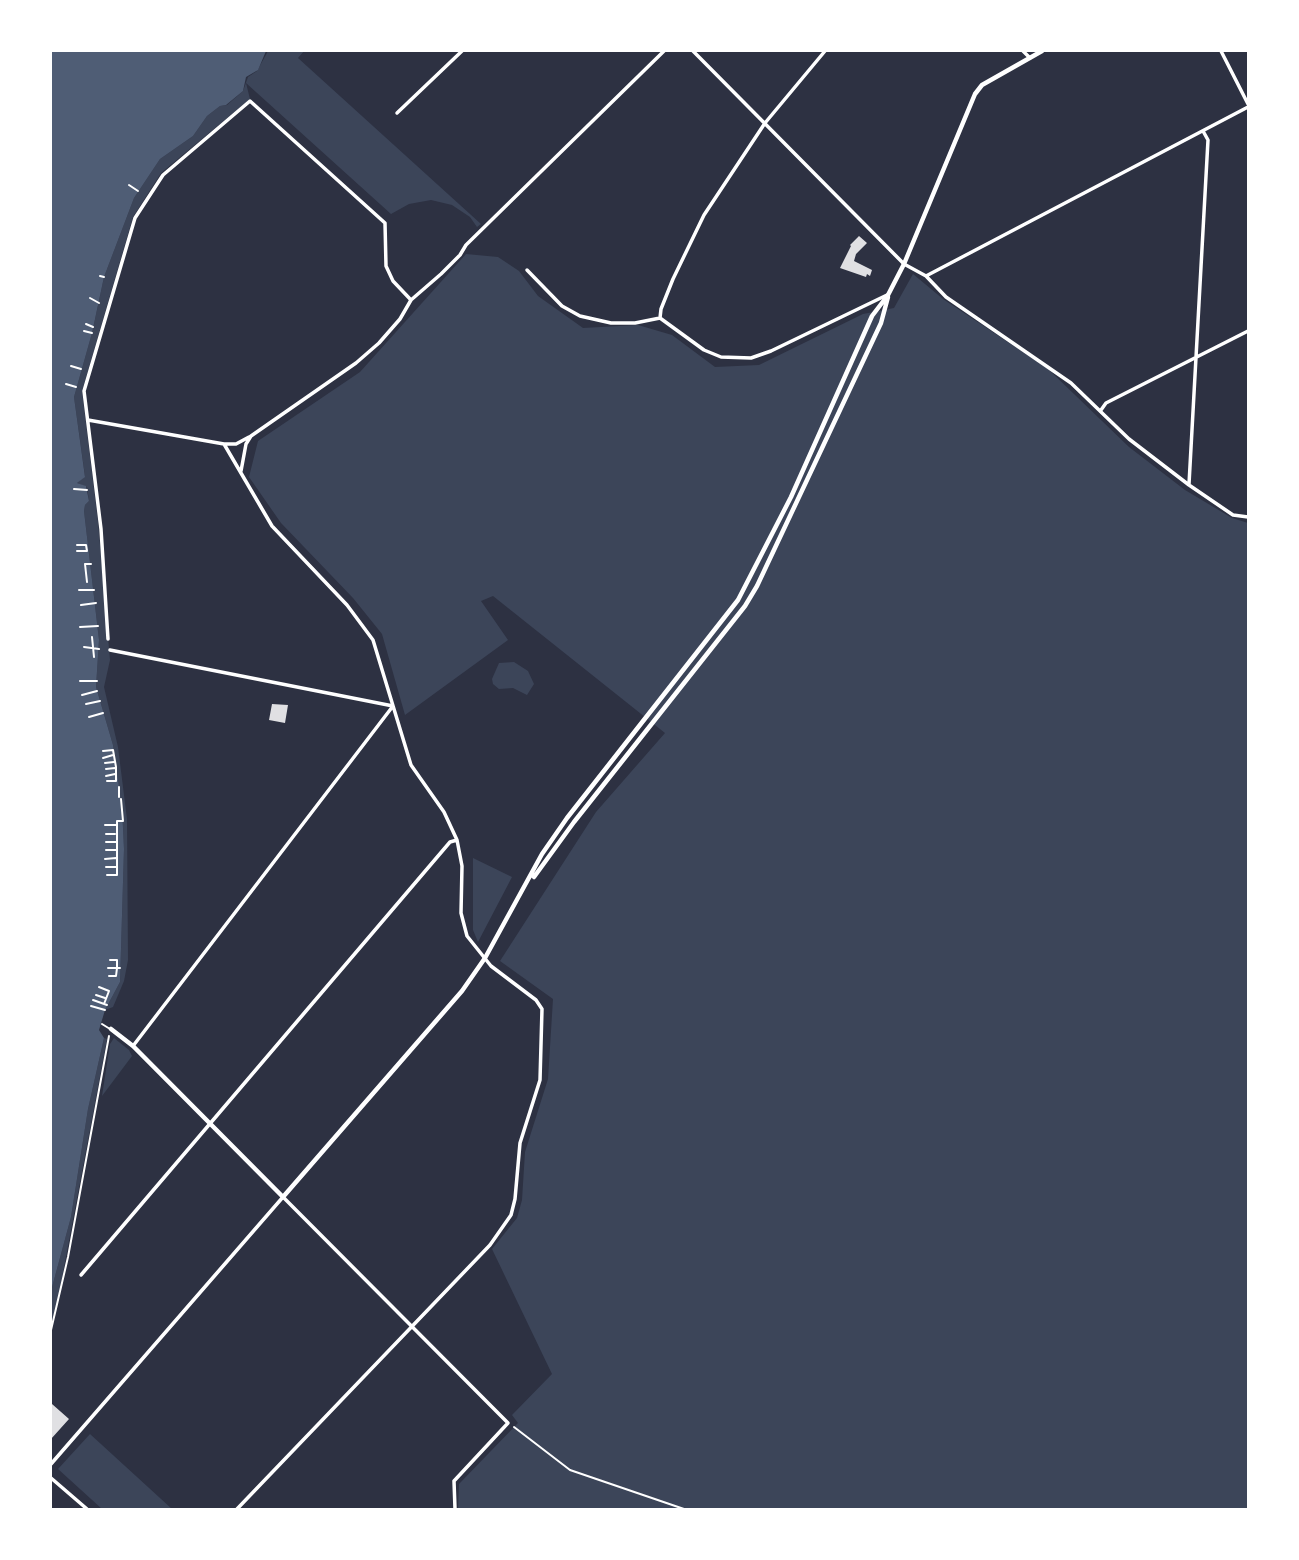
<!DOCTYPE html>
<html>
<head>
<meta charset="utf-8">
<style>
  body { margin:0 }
  #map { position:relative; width:1299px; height:1560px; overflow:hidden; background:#2d3142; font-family:Arial,sans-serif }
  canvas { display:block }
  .frame { position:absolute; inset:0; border:52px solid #fff; pointer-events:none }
</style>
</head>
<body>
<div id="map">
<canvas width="1299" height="1560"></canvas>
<div class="frame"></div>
</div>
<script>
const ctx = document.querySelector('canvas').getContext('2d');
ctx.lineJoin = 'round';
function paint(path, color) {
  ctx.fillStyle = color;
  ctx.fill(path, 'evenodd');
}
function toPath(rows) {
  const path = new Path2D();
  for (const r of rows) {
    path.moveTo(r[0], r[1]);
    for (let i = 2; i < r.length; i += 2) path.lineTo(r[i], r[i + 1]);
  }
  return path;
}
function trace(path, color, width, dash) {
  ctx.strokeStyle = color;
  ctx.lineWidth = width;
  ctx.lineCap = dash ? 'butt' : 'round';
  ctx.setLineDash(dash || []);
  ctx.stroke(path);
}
const green = toPath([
  [268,51,304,51,298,58,481,224,477,227,470,217,452,205,431,200,409,204,391,214,246,83,250,99,161,173,133,217,82,391,98,522,110,660,104,687,118,747,127,819,128,960,124,981,113,1007,105,1010,120,982,124,849,122,807,113,745,96,687,99,640,84,511,85,505,89,501,87,487,77,483,85,476,74,397,92,333,104,277,134,198,160,159,193,136,207,116,220,106,227,105,243,91,248,77,257,71],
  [466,254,498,257,519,271,538,296,583,328,638,325,672,335,715,367,759,365,863,314,894,308,913,274,943,299,1047,368,1129,447,1185,490,1232,518,1248,523,1248,1509,458,1509,459,1484,518,1423,512,1415,552,1374,492,1249,517,1218,522,1200,525,1152,548,1079,553,999,500,961,596,812,665,733,493,596,481,601,508,640,405,715,382,634,353,598,281,523,249,477,258,441,360,372],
  [514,662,528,671,534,684,527,695,513,688,499,689,493,684,492,679,499,663],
  [473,858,512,877,478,942,473,930],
  [104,1038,107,1039,58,1299,51,1325,51,1291,71,1217,88,1109],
  [114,1038,129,1050,132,1056,102,1096,110,1044],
  [90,1434,172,1509,102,1509,58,1469]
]);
const water = toPath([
  [51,51,266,51,258,70,246,77,243,91,226,105,220,106,207,116,193,136,160,159,134,198,104,277,92,333,74,397,85,477,77,483,86,486,89,501,85,505,84,511,99,640,96,687,113,745,122,807,124,849,120,982,105,1010,99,1030,104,1038,88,1109,71,1217,51,1291]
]);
const building = toPath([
  [859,236,867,243,856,254,854,261,872,270,870,276,867,274,866,277,840,268,851,246,850,245],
  [272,704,288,705,285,723,269,720],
  [52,1404,69,1419,51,1439,51,1406]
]);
const path = toPath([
  [129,185,138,191],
  [100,276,104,277],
  [90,298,99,303],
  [86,324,93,327],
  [84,331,92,333],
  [71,366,81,369],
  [66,384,76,387],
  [74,489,87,490],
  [77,545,86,545,87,551,77,551],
  [87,582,85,564,91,564],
  [79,590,94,590],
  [81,605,96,603],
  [80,627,98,626],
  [92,637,94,657],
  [84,647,99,649],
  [80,681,97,681],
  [82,695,97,691],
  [86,704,100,701],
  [89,717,103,713],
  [103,751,113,750,116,767,116,781,107,781],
  [103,758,113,755],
  [105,763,114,762],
  [106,769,115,768],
  [106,776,115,774],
  [119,787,119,797],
  [105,825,116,825],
  [106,834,115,834],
  [106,842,116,842],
  [106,850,116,850],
  [105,859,116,858],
  [106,867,116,867],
  [107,875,117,875,117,821,123,821,121,799],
  [108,968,120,968],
  [109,976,116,976,117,968,117,960,110,960],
  [99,987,109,991,104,1004],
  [96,995,105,998],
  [93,1000,107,1005],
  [91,1006,105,1010],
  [51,1330,68,1257,109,1036],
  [514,1427,570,1470,684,1509]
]);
const service = toPath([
  [102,1024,110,1029]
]);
const minor = toPath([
  [693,51,904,264,926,276,946,297,1071,383,1129,439,1189,485,1233,515,1248,517],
  [1023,51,1030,58],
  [1221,51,1248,104],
  [397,113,462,51],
  [527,270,562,306,580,316,611,323,635,323,660,318],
  [926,276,1248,107],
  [660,318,661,309,673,279,704,215,765,123,825,51],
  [660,318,704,350,721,357,751,358,771,351,887,295],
  [1101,410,1106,403,1248,331],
  [88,420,224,444,236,444,249,437],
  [224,444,272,526,347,605,373,640,411,765,444,812,457,840,462,866,461,913,467,936,491,966,536,1000,542,1009,540,1080,520,1143,515,1199,511,1215,490,1245,237,1509],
  [241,471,246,444,251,436,356,363,379,343,400,319,411,300,441,274,460,255,466,245,664,51],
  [1189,484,1208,140,1203,131],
  [108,639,101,529,84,391,135,218,163,175,250,101,385,223,386,266,393,281,411,300],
  [110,650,393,706],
  [133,1046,393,706],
  [81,1275,450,842,457,840],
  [51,1464,283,1197,508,1423,454,1481,455,1509],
  [51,1478,87,1509]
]);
const tertiary = toPath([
  [534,877,574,822,745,606,757,586,881,323,888,297],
  [111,1029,133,1046,283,1197,462,991,485,958,542,854,567,818,738,600,791,497,872,316,888,295,904,264,975,94,982,85,1042,51]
]);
paint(green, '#3c4559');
paint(water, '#4f5d75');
paint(building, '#e0e0e3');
trace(path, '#fff', 2);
trace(service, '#fff', 2);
trace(minor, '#fff', 3.5);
trace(tertiary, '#fff', 4.5);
</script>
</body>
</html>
